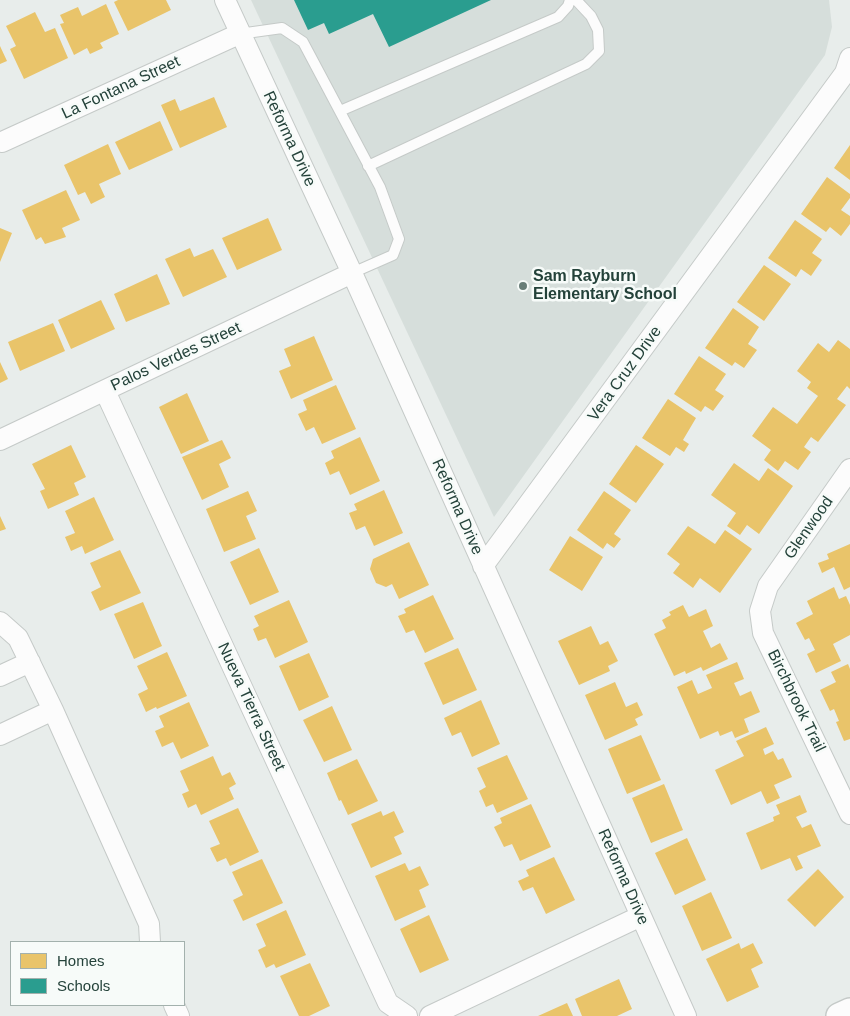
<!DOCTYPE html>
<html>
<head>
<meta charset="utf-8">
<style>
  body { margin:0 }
  #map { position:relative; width:850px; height:1016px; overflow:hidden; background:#e8edeb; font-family:Helvetica,sans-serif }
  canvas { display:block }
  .legend { position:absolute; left:10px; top:941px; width:175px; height:65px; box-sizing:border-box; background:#f7fbf9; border:1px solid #a3b1ad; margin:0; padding:6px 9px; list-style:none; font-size:15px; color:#24423a }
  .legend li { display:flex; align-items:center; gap:10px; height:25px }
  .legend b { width:25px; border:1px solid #a3b1ad }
</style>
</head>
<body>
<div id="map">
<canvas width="850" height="1016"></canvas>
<ul class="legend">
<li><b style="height:14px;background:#e9c46a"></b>Homes</li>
<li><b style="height:14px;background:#2a9d8f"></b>Schools</li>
</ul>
</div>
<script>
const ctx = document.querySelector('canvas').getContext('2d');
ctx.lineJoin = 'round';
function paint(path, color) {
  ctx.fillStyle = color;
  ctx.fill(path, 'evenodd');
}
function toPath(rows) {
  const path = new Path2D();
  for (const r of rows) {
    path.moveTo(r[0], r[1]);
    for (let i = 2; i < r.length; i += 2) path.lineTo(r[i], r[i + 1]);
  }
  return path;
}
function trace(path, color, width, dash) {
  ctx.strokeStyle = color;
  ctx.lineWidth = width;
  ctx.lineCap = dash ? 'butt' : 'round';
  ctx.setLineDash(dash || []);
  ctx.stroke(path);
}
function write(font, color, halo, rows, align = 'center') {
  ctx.font = font + ' Helvetica,sans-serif';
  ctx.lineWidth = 5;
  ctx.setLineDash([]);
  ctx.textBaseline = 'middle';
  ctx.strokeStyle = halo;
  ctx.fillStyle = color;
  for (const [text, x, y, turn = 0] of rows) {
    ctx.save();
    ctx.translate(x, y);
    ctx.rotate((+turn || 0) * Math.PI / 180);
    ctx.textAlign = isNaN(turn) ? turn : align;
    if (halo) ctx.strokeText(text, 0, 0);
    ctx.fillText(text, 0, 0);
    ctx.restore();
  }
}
const built = toPath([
  [251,0,829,0,832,27,825,55,494,517]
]);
const homes = toPath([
  [118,0,166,0,171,10,128,31,114,2],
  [106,4,119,34,100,43,103,48,90,54,87,48,74,55,60,24,64,23,60,15,78,7,82,16],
  [35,12,45,32,55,28,68,58,24,79,10,49,16,46,6,26],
  [0,46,7,61,0,64],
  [214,97,227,127,180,148,161,105,175,99,180,111],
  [160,121,173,150,129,170,115,142],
  [108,144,121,174,99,184,105,197,91,204,85,192,78,195,64,165],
  [850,145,850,180,834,168],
  [827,177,850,194,850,198,841,210,850,216,850,224,841,236,830,227,826,232,801,214],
  [66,190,80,220,62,228,66,237,45,244,41,237,36,240,22,210],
  [268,218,282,250,237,270,222,238],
  [795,220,822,239,812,253,822,260,811,276,801,269,796,277,768,258],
  [0,228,12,233,0,262],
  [190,248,194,257,213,249,227,277,183,297,165,259],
  [764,265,791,284,764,321,737,302],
  [157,274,170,304,126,322,114,294],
  [101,300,115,329,71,349,58,320],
  [733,308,759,327,748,344,757,350,744,368,735,362,732,366,705,348],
  [53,323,65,351,20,371,8,342],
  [314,336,333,380,291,399,279,371,291,366,284,349],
  [838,340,850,349,850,389,847,386,837,399,846,405,818,442,811,437,804,447,811,452,798,470,785,461,778,471,764,460,771,450,752,436,773,407,797,424,818,396,807,388,811,382,797,371,818,343,829,352],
  [699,356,726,374,715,390,724,396,713,411,705,406,701,412,674,394],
  [0,362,8,379,0,383],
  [336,385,356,429,322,444,314,427,306,431,298,414,307,410,303,400],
  [187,393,209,441,181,454,159,407],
  [668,399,696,418,683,440,689,444,684,452,676,447,670,456,642,438],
  [360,437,380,481,350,495,339,471,330,475,325,463,334,458,331,451],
  [222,440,231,458,219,464,229,487,202,500,182,457],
  [71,445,86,477,74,483,79,495,48,509,40,491,45,489,32,464],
  [636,445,664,464,636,503,609,484],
  [734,463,759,481,768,468,793,486,759,534,747,525,740,535,727,526,736,513,711,495],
  [384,490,403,533,374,546,365,526,356,530,349,513,357,510,354,504],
  [248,491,257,511,246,516,256,539,224,552,206,509],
  [604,491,631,510,614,534,621,539,614,548,607,543,603,549,577,530],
  [94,497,114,540,85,554,82,546,71,551,65,537,75,533,65,511],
  [0,516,6,529,0,531],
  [688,526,715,544,725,530,752,549,720,593,700,578,693,588,673,573,680,564,667,554],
  [570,536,603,557,582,591,549,570],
  [409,542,429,585,399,599,392,584,386,587,376,583,370,569,373,559],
  [850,544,850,587,844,590,834,567,822,573,818,563,829,559,827,554],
  [259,548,279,592,250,605,230,562],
  [120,550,141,593,100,611,91,592,101,587,90,563],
  [834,587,839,599,846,596,850,605,850,635,833,644,841,661,816,673,807,654,815,650,809,638,805,640,796,623,813,614,807,601],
  [433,595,454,639,425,653,414,630,406,633,398,616,406,613,404,609],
  [289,600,308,642,275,658,266,638,258,641,253,629,259,626,254,616],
  [143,602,162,646,134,659,114,614],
  [683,605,689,617,706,609,713,626,703,631,711,648,720,643,728,659,703,671,701,667,686,674,685,671,674,676,654,634,666,628,662,620,671,615,669,612],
  [591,626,600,645,608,641,618,661,608,666,610,671,579,685,558,641],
  [458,648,477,690,443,705,424,663],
  [167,652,187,696,157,709,156,707,146,712,138,694,148,689,137,666],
  [309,653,329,697,299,711,279,666],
  [737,662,744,679,734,683,740,696,751,691,760,712,744,719,749,732,735,738,732,731,720,736,718,731,700,739,677,687,692,680,698,694,712,688,706,675],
  [848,664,850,669,850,739,844,741,836,722,839,721,834,709,830,711,820,690,836,682,831,672],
  [615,682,626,707,637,702,643,715,635,719,638,725,605,740,585,695],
  [481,700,500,744,472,757,461,732,452,736,444,718],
  [189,702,209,746,181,759,173,742,162,747,155,731,164,727,159,716],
  [332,706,352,750,324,762,303,720],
  [766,727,774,744,763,749,765,755,773,751,778,760,783,758,792,777,774,785,780,798,767,804,761,791,731,805,715,770,744,756,736,741],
  [641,735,661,780,627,794,608,749],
  [507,755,528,799,497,813,493,804,486,807,479,791,486,787,477,768],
  [213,756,222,776,230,772,236,784,229,788,234,799,201,815,196,804,188,808,182,794,189,791,180,771],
  [357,759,378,801,348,815,341,800,339,801,327,773],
  [664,784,683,830,651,843,632,798],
  [800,795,807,812,796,817,802,828,811,824,821,846,797,856,803,868,796,871,790,858,761,870,746,833,774,821,773,817,780,814,776,805],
  [531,804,551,847,520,861,512,844,504,847,494,827,502,823,500,818],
  [238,808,259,852,230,866,226,858,217,862,210,848,220,844,209,821],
  [381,811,383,816,394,811,404,832,394,837,402,854,371,868,351,824],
  [687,838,706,880,675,895,655,853],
  [554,857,575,900,546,914,533,887,523,891,518,881,529,876,526,870],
  [262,859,283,903,243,921,233,900,243,895,232,872],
  [405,863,409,871,420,866,429,885,419,890,426,907,395,921,375,876],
  [818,869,844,897,815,927,787,900],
  [711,892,732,938,702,951,682,906],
  [286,910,306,955,276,968,274,964,266,968,258,950,266,946,256,924],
  [429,915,449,960,420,973,400,929],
  [739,943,741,949,753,943,763,963,751,969,759,987,727,1002,706,959],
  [310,963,330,1006,309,1016,299,1016,280,976],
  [619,979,632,1009,617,1016,582,1016,575,999],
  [567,1003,573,1016,538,1016,558,1007]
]);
const schools = toPath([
  [294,0,491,0,389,47,373,14,329,34,324,23,308,30]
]);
const service = toPath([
  [239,34,282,28,303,42,380,187,399,239,393,255,352,273],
  [340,111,558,17,568,6,570,0],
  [368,166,586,64,599,51,598,30,591,16,576,0]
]);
const minor = toPath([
  [225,0,352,273,686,1016],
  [2,142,239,34],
  [105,391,388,1003,407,1016],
  [0,440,352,273],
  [850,469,768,586,760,611,763,633,850,814],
  [483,566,845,73,850,58],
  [0,622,18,638,53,710],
  [0,676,30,662],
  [0,735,53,710,149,924,150,942],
  [174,1005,179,1016],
  [430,1016,641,916]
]);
const tertiary = toPath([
  [839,1016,850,1011]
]);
const markers = [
  [523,286,5,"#697e78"]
];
const streetNames = [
  ["La Fontana Street",121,88,-25],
  ["Reforma Drive",289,139,65],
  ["Palos Verdes Street",176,357,-25],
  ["Vera Cruz Drive",625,374,-54],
  ["Reforma Drive",457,507,66],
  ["Glenwood",809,528,-55],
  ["Birchbrook Trail",796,701,64],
  ["Nueva Tierra Street",251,707,65],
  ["Reforma Drive",623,877,66]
];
const poiNames = [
  ["Sam Rayburn",533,277],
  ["Elementary School",533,295]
];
paint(built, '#d6dedb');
paint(homes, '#e9c46a');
paint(schools, '#2a9d8f');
trace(service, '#c5cac8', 12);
trace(minor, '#c5cac8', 22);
trace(tertiary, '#c5cac8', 28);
trace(service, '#fcfcfc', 10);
trace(minor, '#fcfcfc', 20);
trace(tertiary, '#fcfcfc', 25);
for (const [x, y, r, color] of markers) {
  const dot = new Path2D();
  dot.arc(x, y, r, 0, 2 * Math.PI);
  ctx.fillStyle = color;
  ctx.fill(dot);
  trace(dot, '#f7fbf9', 2);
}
write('16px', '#24423a', '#f7fbf9', streetNames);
write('bold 16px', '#24423a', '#f7fbf9', poiNames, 'left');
</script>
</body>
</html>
